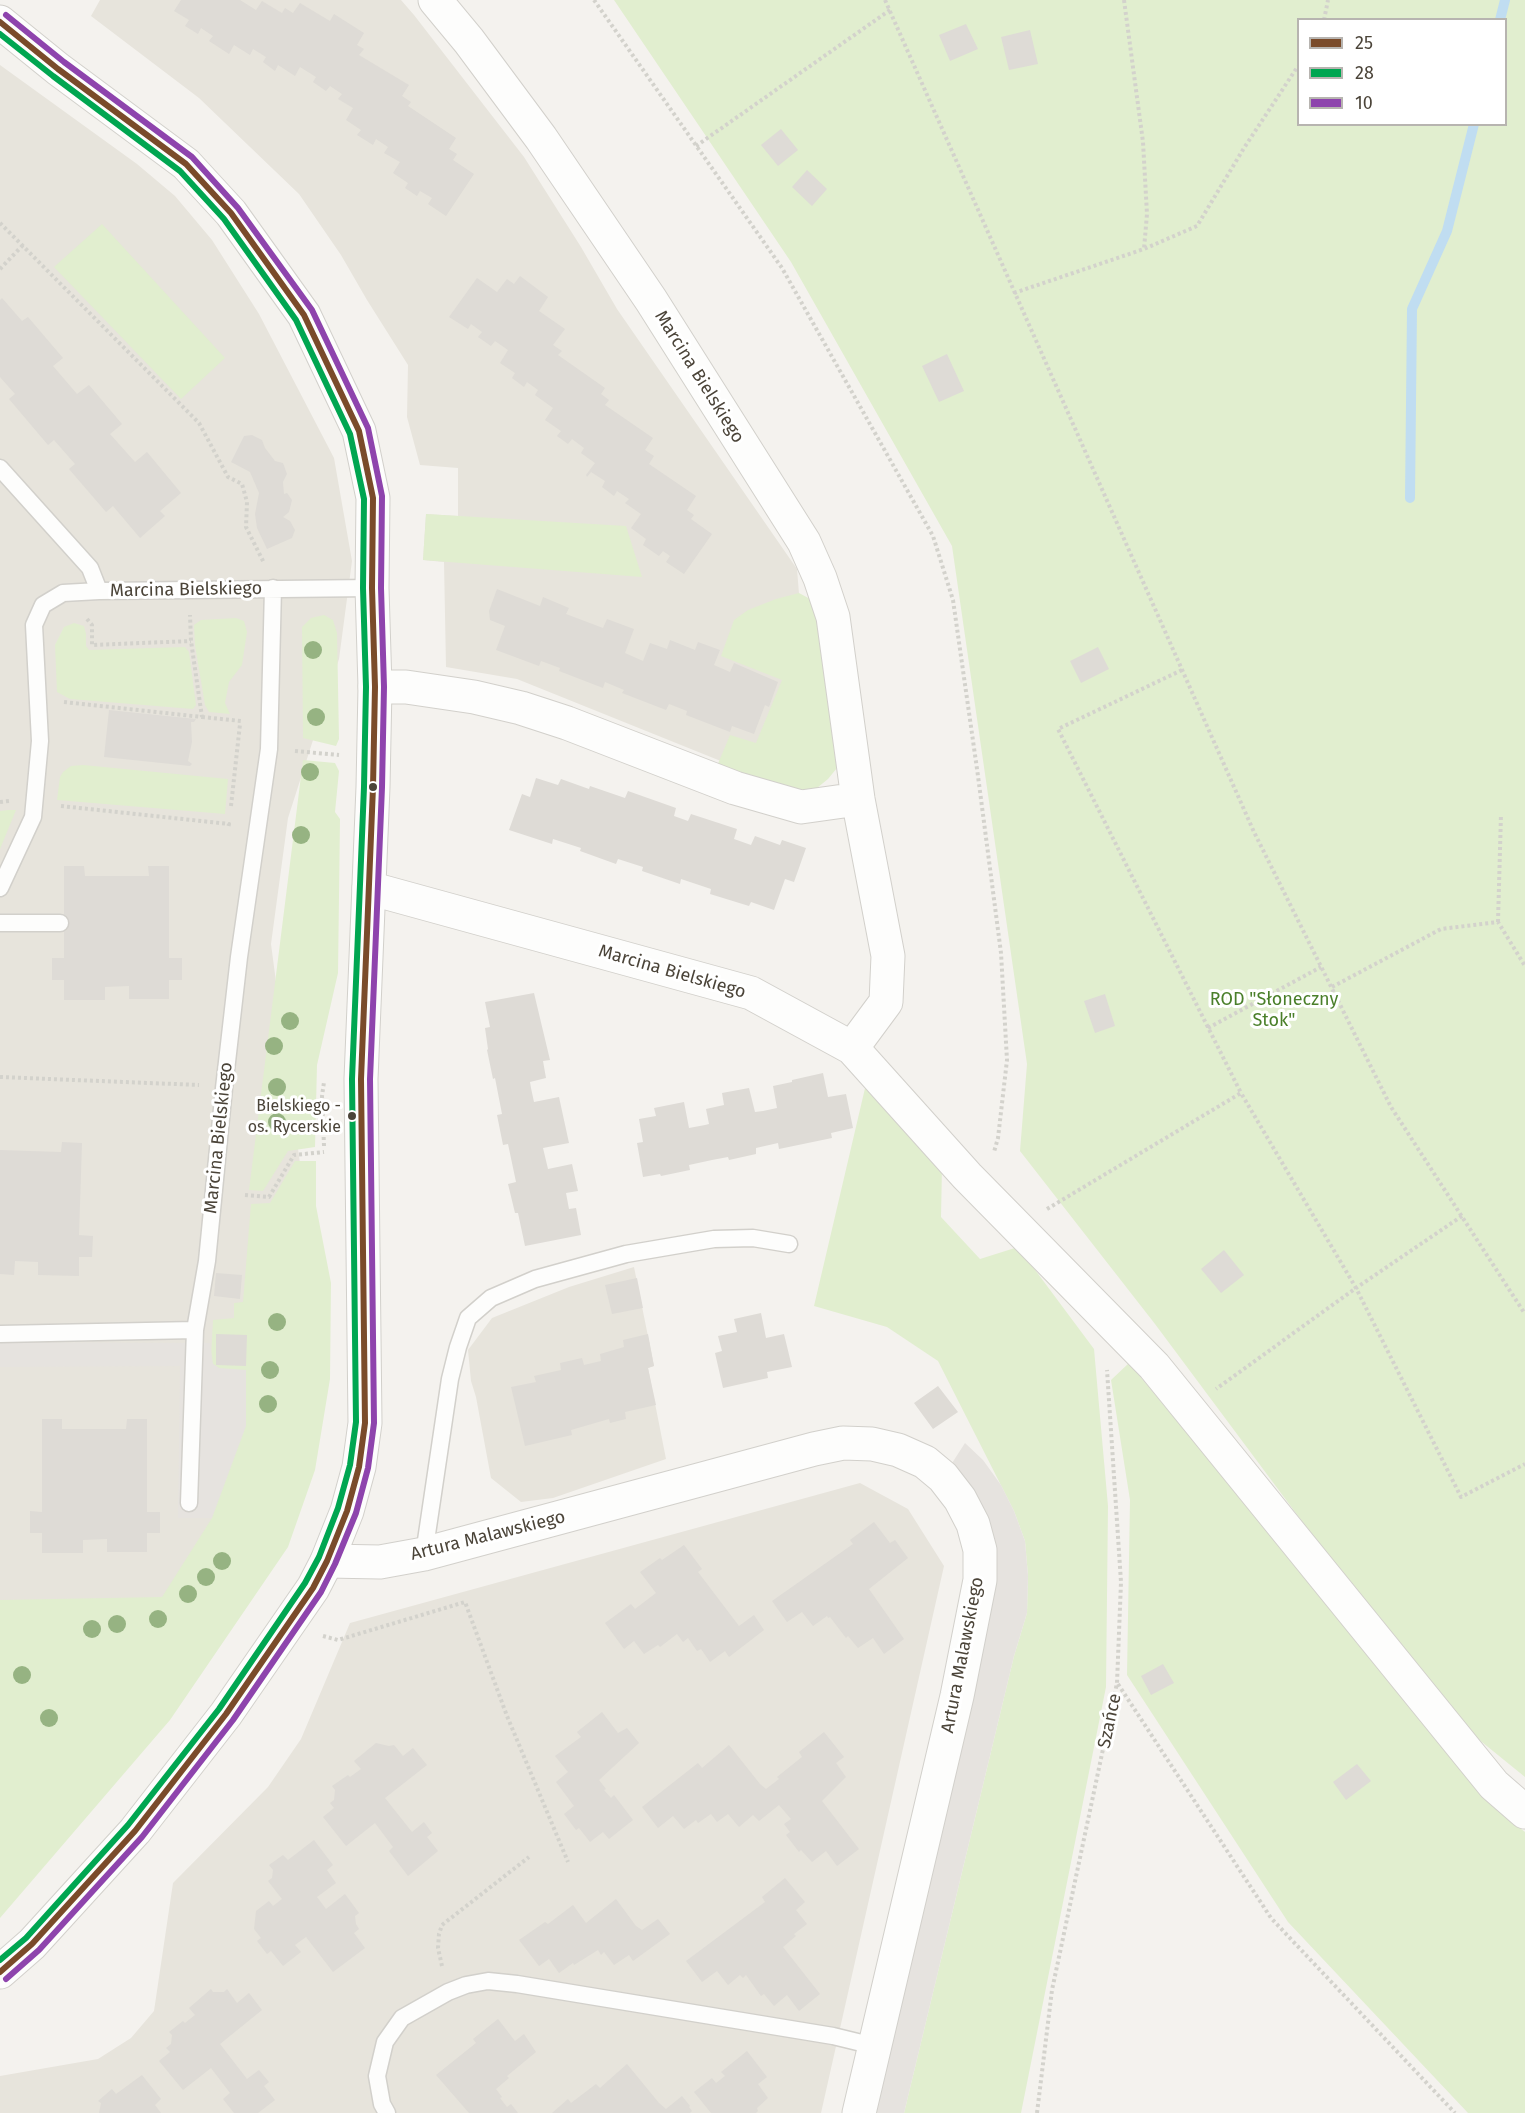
<!DOCTYPE html>
<html>
<head>
<meta charset="utf-8">
<style>
  body { margin:0 }
  #map { position:relative; width:1525px; height:2113px; overflow:hidden; background:#f4f2ee; font-family:"Fira Sans",sans-serif }
  canvas { display:block }
  .legend { position:absolute; left:1297px; top:18px; width:210px; height:108px; box-sizing:border-box; background:#fff; border:2px solid #b7b4b0; margin:0; padding:8px 10px; list-style:none; font-size:18px; color:#4b4439 }
  .legend li { display:flex; align-items:center; gap:12px; height:30px }
  .legend b { width:30px; border:2px solid #b7b4b0 }
</style>
</head>
<body>
<div id="map">
<canvas width="1525" height="2113"></canvas>
<ul class="legend">
<li><b style="height:8px;background:#7a4b2a"></b>25</li>
<li><b style="height:8px;background:#00a651"></b>28</li>
<li><b style="height:8px;background:#8e44ad"></b>10</li>
</ul>
</div>
<script>
const ctx = document.querySelector('canvas').getContext('2d');
ctx.lineJoin = 'round';
function paint(path, color) {
  ctx.fillStyle = color;
  ctx.fill(path, 'evenodd');
}
function toPath(rows) {
  const path = new Path2D();
  for (const r of rows) {
    path.moveTo(r[0], r[1]);
    for (let i = 2; i < r.length; i += 2) path.lineTo(r[i], r[i + 1]);
  }
  return path;
}
function trace(path, color, width, dash) {
  ctx.strokeStyle = color;
  ctx.lineWidth = width;
  ctx.lineCap = dash ? 'butt' : 'round';
  ctx.setLineDash(dash || []);
  ctx.stroke(path);
}
function write(font, color, halo, rows, align = 'center') {
  ctx.font = font + ' "Fira Sans",sans-serif';
  ctx.lineWidth = 6;
  ctx.setLineDash([]);
  ctx.textBaseline = 'middle';
  ctx.strokeStyle = halo;
  ctx.fillStyle = color;
  for (const [text, x, y, turn = 0] of rows) {
    ctx.save();
    ctx.translate(x, y);
    ctx.rotate((+turn || 0) * Math.PI / 180);
    ctx.textAlign = isNaN(turn) ? turn : align;
    if (halo) ctx.strokeText(text, 0, 0);
    ctx.fillText(text, 0, 0);
    ctx.restore();
  }
}
const residential = toPath([
  [100,0,401,0,414,15,524,157,581,247,617,309,797,569,801,618,758,776,517,679,446,667,444,562,423,560,426,514,458,516,458,468,420,465,407,417,408,365,367,300,341,255,299,194,199,98,91,16],
  [0,65,137,164,175,196,212,240,259,314,334,458,352,561,339,659,288,818,271,944,325,1353,283,1553,0,1833],
  [634,1267,654,1366,648,1368,666,1459,553,1498,521,1502,491,1478,476,1397,471,1381,468,1350,492,1318,569,1287],
  [860,1483,908,1509,944,1566,821,2113,0,2113,0,2076,98,2059,131,2038,154,2011,173,1883,268,1787,301,1739,350,1623]
]);
const green = toPath([
  [614,0,1525,0,1525,1777,1472,1734,1339,1571,1155,1324,1020,1151,1027,1064,952,546,791,262],
  [1298,20,1506,20,1506,124,1298,124],
  [102,224,225,358,181,399,54,267],
  [426,514,626,526,642,577,423,560],
  [799,593,812,600,820,609,837,768,828,779,817,788,803,790,786,789,717,766,730,735,756,743,782,680,721,656,734,620,748,610,776,599],
  [324,615,333,620,337,633,339,739,336,746,303,738,302,627,311,618],
  [236,618,244,621,247,632,242,665,229,682,225,703,230,714,209,712,205,705,195,645,194,625,201,620],
  [74,623,84,626,86,634,86,646,89,650,185,647,189,652,196,705,193,709,70,699,57,692,55,645,64,627],
  [303,760,335,763,339,771,335,812,340,819,338,973,317,1065,315,1147,288,1151,263,1191,249,1190],
  [83,765,228,779,225,814,57,800,60,777,63,772,71,766],
  [8,810,16,810,0,849,0,811],
  [866,1084,942,1167,941,1217,980,1259,1018,1247,1094,1349,1108,1506,1106,1687,1021,2113,904,2113,1014,1656,1027,1613,1028,1576,1025,1541,1014,1511,938,1361,887,1327,814,1306],
  [295,1161,316,1161,316,1206,331,1283,330,1379,315,1470,288,1547,170,1720,0,1918,0,1600,162,1597,212,1518,219,1368,213,1364,211,1358,213,1320,234,1318,234,1303,243,1302,251,1204,270,1203],
  [1129,1363,1310,1582,1515,1824,1525,1832,1525,2113,1468,2113,1288,1922,1127,1675,1130,1500,1111,1380]
]);
const parking = toPath([
  [0,1342,210,1343,213,1364,219,1368,246,1370,246,1426,212,1518,178,1518,180,1366,0,1367],
  [965,1443,983,1460,1001,1485,1014,1511,1025,1541,1028,1576,1027,1613,1014,1656,904,2113,859,2113,980,1580,943,1477]
]);
const stream = toPath([
  [1500,20,1505,0],
  [1410,498,1412,309,1447,231,1474,124]
]);
const building = toPath([
  [181,0,240,0,256,10,262,1,282,13,285,8,293,13,300,3,330,21,334,14,364,33,357,45,364,49,359,55,409,85,402,96,411,102,408,106,456,138,449,149,457,154,453,160,474,174,446,216,428,204,432,198,420,191,417,196,405,188,408,183,393,173,400,162,384,153,388,147,376,139,373,145,357,135,361,130,346,120,353,108,338,99,342,94,330,86,326,91,313,82,316,77,300,67,295,76,278,65,275,71,263,62,266,57,253,49,250,55,234,45,229,54,209,41,213,36,201,28,198,34,185,26,189,20,174,11],
  [966,24,978,49,950,61,939,35],
  [1030,30,1038,64,1009,70,1001,37],
  [781,129,798,150,778,166,761,145],
  [807,170,827,189,812,206,792,187],
  [520,276,548,297,539,311,565,329,553,345,562,351,558,355,605,388,601,394,609,400,605,405,653,438,645,450,654,456,649,464,696,496,687,510,694,515,691,519,712,534,684,574,666,562,670,556,663,551,659,556,643,545,646,539,631,528,641,514,625,503,629,499,617,491,614,496,602,487,605,481,591,472,587,477,586,475,595,463,581,453,584,448,572,439,568,444,557,436,561,431,545,420,553,408,535,395,538,390,527,382,524,387,512,378,515,373,500,363,508,350,495,341,491,346,478,337,482,332,471,324,468,329,449,317,477,278,497,292,507,279,514,284],
  [2,298,22,321,28,317,63,358,53,366,77,394,89,385,122,424,110,434,135,462,147,452,181,493,160,511,165,516,140,538,113,506,106,512,69,469,75,464,54,440,48,445,9,399,15,394,0,377,0,300],
  [947,354,964,391,939,402,922,366],
  [252,435,262,440,265,448,275,461,283,463,287,474,283,482,284,494,287,493,292,500,289,512,283,517,290,521,295,530,292,538,267,549,257,528,255,514,259,493,250,472,231,462,244,436],
  [497,589,540,606,543,597,569,608,566,614,603,628,607,619,634,629,625,653,643,661,650,643,667,649,670,640,695,650,698,642,720,650,714,665,730,672,734,663,778,682,769,707,765,705,754,734,732,726,730,732,686,715,687,711,669,704,666,710,622,693,624,690,605,682,603,688,559,671,560,668,541,661,539,666,496,650,505,626,490,620,489,611],
  [1098,647,1109,669,1081,683,1070,661],
  [109,710,196,719,194,722,191,722,192,742,188,761,192,764,190,766,104,757],
  [536,778,558,785,561,779,589,789,590,786,625,798,628,791,676,808,674,816,688,821,691,814,737,829,734,839,751,845,755,836,780,845,782,840,806,848,794,882,785,879,774,910,751,902,749,906,710,894,711,889,681,879,680,884,642,871,643,867,618,859,616,864,580,851,581,848,553,839,552,844,509,830,522,794,530,797],
  [64,866,84,866,85,876,149,876,148,866,169,866,169,958,182,958,182,980,169,980,169,999,129,999,129,986,105,987,105,1000,64,1000,64,980,52,980,52,958,64,958],
  [534,993,550,1060,543,1061,546,1078,530,1082,531,1088,534,1102,559,1097,569,1143,543,1148,548,1169,572,1164,578,1191,566,1193,569,1209,576,1208,581,1235,525,1246,518,1213,515,1213,508,1184,516,1182,508,1144,503,1145,497,1115,502,1114,495,1078,493,1079,487,1050,488,1049,485,1028,490,1027,485,1002],
  [1105,994,1115,1026,1095,1033,1084,1001],
  [823,1073,828,1097,846,1094,853,1128,831,1133,832,1138,779,1149,778,1143,756,1148,756,1154,729,1160,728,1157,712,1160,689,1165,690,1170,661,1176,660,1174,643,1177,637,1143,643,1142,639,1119,656,1116,654,1108,684,1102,689,1128,705,1125,709,1124,706,1109,724,1105,722,1093,749,1088,755,1112,763,1111,777,1108,773,1086,792,1082,792,1080],
  [62,1142,82,1143,79,1235,93,1236,92,1257,79,1257,79,1276,38,1275,38,1262,15,1261,14,1275,0,1274,0,1150,61,1152],
  [1224,1250,1244,1275,1221,1293,1201,1269],
  [216,1273,242,1275,240,1299,214,1296],
  [637,1278,643,1308,612,1314,605,1285],
  [761,1313,766,1338,784,1334,792,1367,767,1372,768,1378,723,1388,715,1353,722,1351,718,1336,737,1332,734,1319],
  [216,1334,247,1335,246,1366,216,1365],
  [648,1334,654,1366,648,1368,656,1405,625,1412,626,1419,610,1423,609,1419,571,1430,572,1435,525,1446,511,1387,536,1382,534,1376,561,1370,560,1363,582,1358,584,1365,601,1361,600,1354,624,1347,623,1340],
  [938,1386,958,1412,933,1429,914,1403],
  [42,1419,62,1419,62,1429,126,1429,127,1419,147,1419,147,1512,160,1512,160,1533,147,1533,147,1552,107,1552,107,1539,83,1540,83,1553,42,1553,42,1533,30,1533,30,1511,42,1512],
  [874,1522,890,1543,895,1540,908,1558,869,1589,904,1639,884,1654,873,1638,858,1648,848,1636,846,1638,830,1617,828,1618,827,1616,813,1626,802,1612,787,1622,772,1601,853,1544,850,1540],
  [684,1545,702,1569,698,1572,739,1626,754,1615,764,1630,729,1657,725,1651,710,1662,701,1649,697,1651,688,1638,683,1642,677,1634,660,1647,658,1645,644,1654,634,1641,624,1649,605,1623,631,1604,635,1609,656,1593,640,1572,660,1558,662,1560],
  [1163,1664,1174,1683,1151,1695,1141,1676],
  [602,1712,618,1733,627,1728,639,1743,599,1780,606,1789,604,1790,611,1798,614,1795,633,1820,609,1839,603,1832,590,1842,579,1828,576,1830,564,1814,574,1806,556,1782,568,1772,555,1756,581,1737,577,1732],
  [824,1732,844,1757,836,1763,846,1777,822,1801,859,1849,837,1866,826,1851,812,1862,801,1850,799,1852,786,1835,790,1832,784,1824,791,1819,779,1805,759,1821,753,1815,739,1827,728,1814,717,1822,711,1814,698,1823,696,1820,684,1829,673,1816,658,1828,642,1807,698,1763,702,1768,729,1745,760,1784,766,1789,779,1779,777,1777,802,1757,799,1752],
  [376,1743,389,1746,394,1745,403,1756,413,1748,427,1765,385,1798,412,1832,424,1822,432,1833,427,1837,438,1851,408,1876,389,1851,393,1847,375,1823,346,1846,323,1817,334,1808,330,1803,334,1800,335,1790,332,1786,348,1775,350,1777,361,1769,354,1761],
  [1357,1764,1371,1781,1346,1800,1333,1782],
  [314,1840,333,1865,327,1870,336,1883,317,1897,326,1909,345,1894,359,1913,355,1916,356,1924,359,1929,354,1933,365,1948,333,1972,306,1937,295,1945,301,1952,283,1966,271,1951,267,1954,257,1941,261,1938,254,1929,256,1911,269,1901,273,1906,282,1899,268,1881,272,1878,273,1870,269,1865,283,1855,288,1860],
  [785,1878,805,1902,796,1910,807,1924,794,1934,796,1936,783,1947,820,1994,799,2011,787,1995,774,2006,764,1994,761,1996,746,1975,743,1978,740,1975,728,1985,717,1971,702,1982,686,1961,765,1902,762,1897],
  [616,1899,636,1926,642,1930,658,1919,670,1934,633,1961,629,1955,614,1965,604,1952,601,1955,598,1950,574,1965,573,1963,559,1973,549,1959,539,1966,519,1940,545,1922,548,1924,573,1905,586,1923],
  [211,1989,213,1992,224,1992,227,1989,237,2003,249,1993,262,2010,220,2044,247,2079,259,2070,269,2082,264,2086,275,2100,258,2113,234,2113,223,2099,230,2093,211,2068,183,2090,159,2061,170,2052,166,2048,171,2044,172,2035,169,2032,183,2021,185,2023,195,2015,189,2008],
  [498,2019,515,2041,524,2034,536,2052,507,2076,509,2078,496,2089,502,2097,500,2098,507,2107,511,2104,518,2113,469,2113,436,2075,476,2043,473,2039],
  [747,2051,767,2077,758,2084,768,2098,757,2108,758,2111,756,2113,711,2113,694,2092,712,2078,716,2083,725,2076,721,2072],
  [627,2064,659,2103,666,2109,682,2096,690,2106,689,2107,692,2111,690,2113,552,2113,568,2099,571,2103,596,2084,600,2088],
  [142,2075,161,2099,155,2105,161,2113,99,2113,101,2103,98,2101,112,2089,116,2094]
]);
const path = toPath([
  [594,0,782,268,933,536,953,600,978,776,1001,953,1007,1060,998,1138,994,1152],
  [885,0,1254,832,1391,1107,1525,1314],
  [1124,0,1143,142,1147,214,1144,249],
  [1324,20,1328,0],
  [696,146,890,10],
  [0,223,199,423,228,477,242,484,247,502,246,527,264,563],
  [0,269,23,245],
  [1014,293,1144,249,1197,226,1244,148,1298,66],
  [87,619,92,625,92,645,191,641],
  [1182,670,1058,729,1241,1093],
  [64,702,202,717,191,641,190,615],
  [202,717,241,721],
  [295,751,339,755],
  [0,802,9,801],
  [61,806,229,824,228,828],
  [231,806,240,724],
  [1498,922,1501,814],
  [1332,987,1441,929,1498,922,1525,966],
  [1208,1028,1321,967],
  [0,1077,199,1085],
  [324,1146,322,1096,324,1082],
  [245,1195,269,1197,294,1155,324,1152],
  [1047,1209,1241,1093,1356,1288,1216,1389],
  [1462,1216,1356,1288,1461,1497,1525,1464],
  [323,1636,338,1640,465,1602,507,1716,568,1862],
  [1118,1684,1271,1918,1455,2113],
  [442,1966,438,1948,439,1934,442,1925,529,1857],
  [1037,2113,1052,1990,1117,1683,1121,1582,1107,1370]
]);
const service = toPath([
  [0,468,90,568,99,591],
  [0,888,33,817,40,741,34,625,43,605,63,593,99,591,372,588],
  [0,923,60,923],
  [0,1334,195,1330],
  [189,1503,195,1330,207,1261,224,1088,239,957,269,749,273,588],
  [424,1554,450,1379,458,1347,468,1318,491,1298,535,1279,626,1254,714,1239,753,1238,789,1244],
  [387,2113,382,2104,377,2076,385,2042,402,2018,448,1992,466,1985,488,1981,517,1984,833,2036,874,2046]
]);
const minor = toPath([
  [435,0,469,41,541,138,651,300,804,542,820,578,833,617,858,799,888,956,886,1002,852,1048],
  [375,687,406,687,474,697,521,708,567,723,735,788,801,807,858,799],
  [369,888,751,993,852,1048,967,1176,1154,1366,1494,1785,1525,1812],
  [327,1561,380,1562,424,1554,814,1449,843,1443,872,1444,898,1450,925,1462,943,1477,960,1499,973,1524,980,1550,980,1580,957,1696,859,2113]
]);
const tertiary = toPath([
  [0,22,58,69,186,164,231,213,304,315,359,431,373,498,372,588,375,687,373,787,361,1079,365,1423,359,1467,347,1511,327,1561,313,1588,226,1714,135,1831,32,1944,0,1972]
]);
const bus1 = toPath([
  [0,22,58,69,186,164,231,213,304,315,359,431,373,498,372,588,375,687,373,787,361,1079,365,1423,359,1467,347,1511,327,1561,313,1588,226,1714,135,1831,32,1944,0,1972]
]);
const bus2 = toPath([
  [0,34,53,76,180,171,224,219,296,320,350,434,364,499,363,588,366,687,364,787,352,1079,356,1422,350,1465,338,1508,319,1557,305,1583,219,1709,128,1825,26,1938,0,1960]
]);
const bus3 = toPath([
  [6,15,64,62,192,157,238,208,312,310,368,428,382,496,381,588,384,687,382,787,370,1079,374,1423,368,1468,356,1513,335,1564,321,1592,233,1720,142,1837,39,1950,6,1979]
]);
const trees = [
  [313,650],
  [316,717],
  [310,772],
  [301,835],
  [290,1021],
  [274,1046],
  [277,1087],
  [277,1122],
  [277,1322],
  [270,1370],
  [268,1404],
  [222,1561],
  [206,1577],
  [188,1594],
  [158,1619],
  [117,1624],
  [92,1629],
  [22,1675],
  [49,1718]
];
const markers = [
  [373,787,5,"#4b4439"],
  [352,1116,5,"#4b4439"]
];
const busNames = [
  ["Bielskiego -",341,1107],
  ["os. Rycerskie",341,1128]
];
const streetNames = [
  ["Marcina Bielskiego",699,377,58],
  ["Marcina Bielskiego",186,590,-1],
  ["Marcina Bielskiego",672,972,16],
  ["Marcina Bielskiego",219,1138,-84],
  ["Artura Malawskiego",488,1536,-14],
  ["Artura Malawskiego",963,1655,-79],
  ["Szańce",1110,1721,-78]
];
const parkNames = [
  ["ROD \"Słoneczny",1274,1000],
  ["Stok\"",1274,1021]
];
paint(residential, '#e7e4dc');
paint(green, '#e1eecf');
paint(parking, '#e6e3df');
trace(stream, '#c0ddf1', 10);
paint(building, '#dedbd6');
trace(service, '#d2d0cb', 19);
trace(minor, '#d2d0cb', 35);
trace(tertiary, '#d2d0cb', 35);
trace(path, '#d3d2cc', 4, [3, 3]);
trace(service, '#fdfdfc', 16);
trace(minor, '#fdfdfc', 33);
trace(tertiary, '#fdfdfc', 33);
trace(bus1, '#7a4b2a', 6);
trace(bus2, '#00a651', 6);
trace(bus3, '#8e44ad', 6);
ctx.fillStyle = '#96b382';
for (const [x, y] of trees) {
  ctx.beginPath();
  ctx.arc(x, y, 9, 0, 2 * Math.PI);
  ctx.fill();
}
for (const [x, y, r, color] of markers) {
  const dot = new Path2D();
  dot.arc(x, y, r, 0, 2 * Math.PI);
  ctx.fillStyle = color;
  ctx.fill(dot);
  trace(dot, '#fff', 2);
}
write('16px', '#4b4439', '#fff', busNames, 'right');
write('18px', '#4b4439', '#fff', streetNames);
write('18px', '#4a7f2a', '#fff', parkNames);
</script>
</body>
</html>
